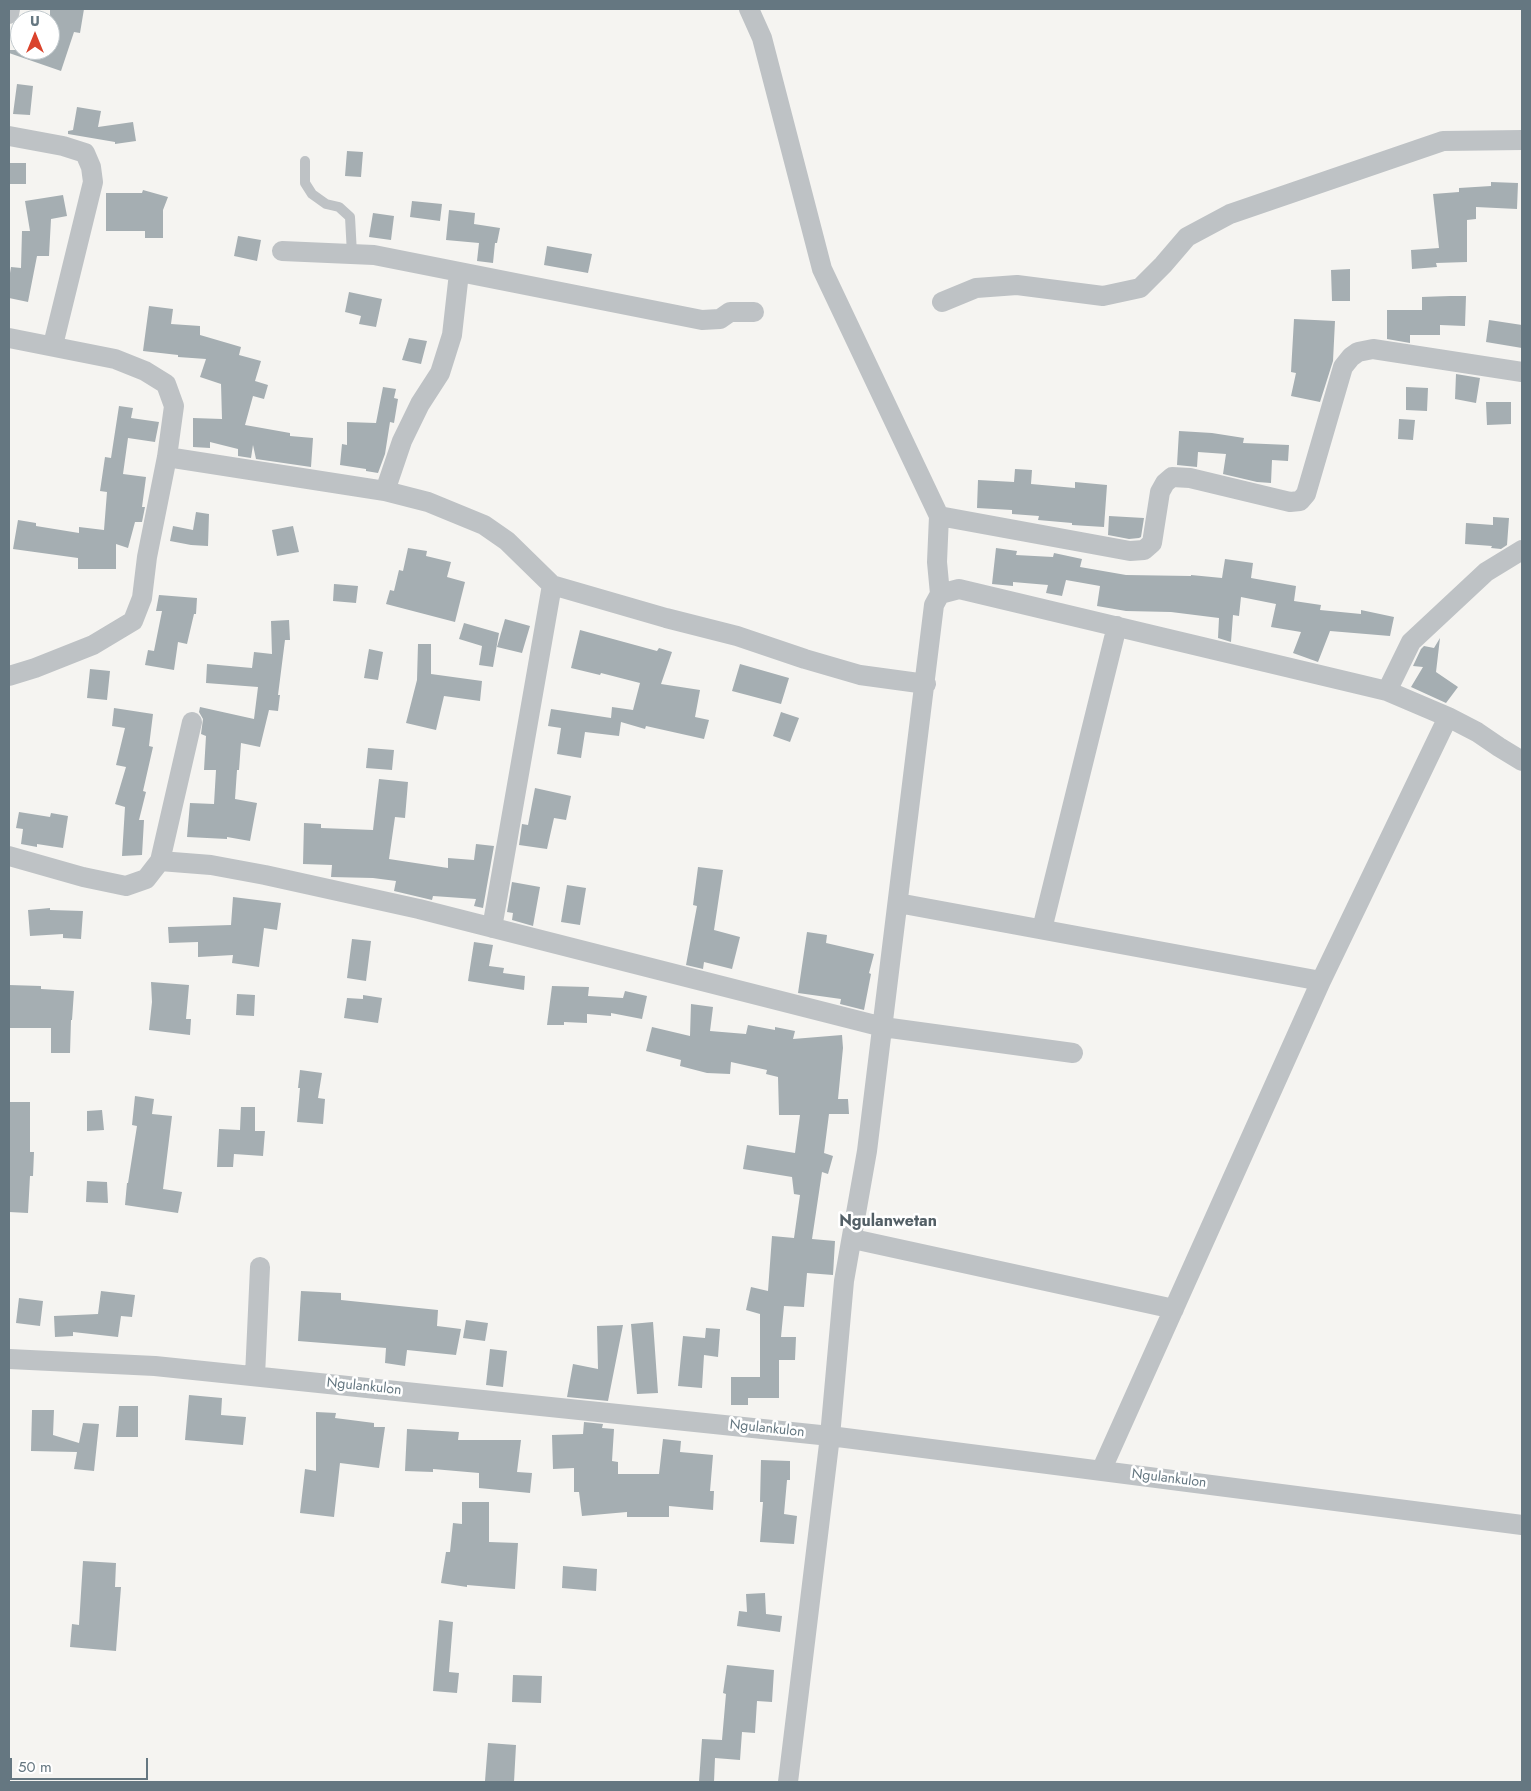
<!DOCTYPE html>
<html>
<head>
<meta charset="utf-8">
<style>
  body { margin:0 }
  #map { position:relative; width:1531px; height:1791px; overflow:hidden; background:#f5f4f1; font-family:Jost,sans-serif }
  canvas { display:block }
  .frame { position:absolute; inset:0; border:10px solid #657781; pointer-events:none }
  .north { position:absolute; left:10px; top:10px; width:50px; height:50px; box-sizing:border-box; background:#fff; border:1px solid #c1c9cd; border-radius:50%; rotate:0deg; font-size:14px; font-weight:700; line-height:20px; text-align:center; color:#657781 }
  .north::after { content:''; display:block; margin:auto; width:18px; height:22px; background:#da432c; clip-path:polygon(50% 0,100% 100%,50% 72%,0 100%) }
  .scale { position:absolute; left:10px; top:1758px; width:138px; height:22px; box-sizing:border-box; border:2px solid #657781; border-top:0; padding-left:6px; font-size:15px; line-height:18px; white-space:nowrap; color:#657781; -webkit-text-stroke:4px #fff; paint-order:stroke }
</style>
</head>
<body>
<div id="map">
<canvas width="1531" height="1791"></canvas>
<div class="frame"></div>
<div class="north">U</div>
<div class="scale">50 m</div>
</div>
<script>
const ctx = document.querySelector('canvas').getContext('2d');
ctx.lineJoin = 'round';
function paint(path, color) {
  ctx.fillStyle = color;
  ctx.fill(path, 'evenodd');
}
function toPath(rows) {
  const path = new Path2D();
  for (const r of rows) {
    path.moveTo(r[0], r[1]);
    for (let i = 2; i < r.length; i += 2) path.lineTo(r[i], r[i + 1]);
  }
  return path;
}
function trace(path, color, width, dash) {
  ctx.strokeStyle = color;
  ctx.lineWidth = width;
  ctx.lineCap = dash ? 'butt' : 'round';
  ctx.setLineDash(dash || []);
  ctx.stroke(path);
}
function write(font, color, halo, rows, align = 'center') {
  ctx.font = font + ' Jost,sans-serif';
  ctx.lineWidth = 5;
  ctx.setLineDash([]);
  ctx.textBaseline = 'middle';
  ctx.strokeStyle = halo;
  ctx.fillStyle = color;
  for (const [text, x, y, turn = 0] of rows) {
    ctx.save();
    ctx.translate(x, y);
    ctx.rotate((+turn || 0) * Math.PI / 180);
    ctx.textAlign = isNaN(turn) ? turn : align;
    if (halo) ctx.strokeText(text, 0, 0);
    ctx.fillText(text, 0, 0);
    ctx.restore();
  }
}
const building = toPath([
  [50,9,84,9,80,33,74,32,61,71,9,53,9,50,50,50],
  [17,84,33,86,30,115,13,114],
  [77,107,101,111,98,127,133,122,136,141,115,144,115,142,68,134,68,131,73,130],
  [347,151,363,152,361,177,345,176],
  [9,163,26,163,26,184,9,184],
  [1491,182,1518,183,1517,209,1476,207,1476,219,1467,220,1467,262,1436,263,1437,267,1412,269,1411,250,1439,248,1433,194,1459,192,1459,188,1491,186],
  [143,190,168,197,163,210,163,238,145,238,145,231,106,231,106,193,142,193],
  [63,195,67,216,51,219,49,256,37,256,28,302,9,298,9,279,11,267,21,268,22,231,30,231,25,201],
  [412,201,442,204,440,221,410,217],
  [449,210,475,213,474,224,500,228,497,243,495,243,493,263,477,261,479,243,446,240],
  [373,213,394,216,391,240,369,237],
  [238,236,261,240,257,261,234,256],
  [547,246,592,254,588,273,544,265],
  [1350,269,1350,301,1332,301,1331,270],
  [349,292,382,299,376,327,359,324,361,316,345,312],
  [1450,296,1466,296,1465,326,1440,325,1440,335,1410,335,1410,343,1387,339,1387,310,1422,310,1422,297],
  [149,306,173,309,171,324,200,326,200,335,241,347,239,355,261,361,255,381,268,385,264,399,253,396,245,425,290,433,290,436,313,438,311,467,256,459,253,445,251,458,238,456,238,449,210,442,210,448,193,447,193,418,222,419,221,384,200,377,206,359,178,357,178,355,143,351],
  [1294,319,1335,321,1333,361,1320,402,1291,396,1296,373,1291,372],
  [1489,320,1522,325,1522,348,1486,342],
  [409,338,427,341,421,364,402,360],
  [1456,374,1480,378,1476,403,1455,399],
  [383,387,396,389,394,398,398,399,394,423,390,422,385,454,378,473,366,471,366,469,340,465,342,444,347,445,347,422,376,423],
  [1406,387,1428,388,1427,411,1406,410],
  [1486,402,1511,402,1511,424,1487,425],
  [119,406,133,408,131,418,159,422,155,442,128,438,123,474,146,477,142,507,145,507,142,522,135,522,128,548,116,544,116,569,78,569,78,558,13,549,18,520,36,523,36,526,79,533,79,527,104,530,107,492,100,491,105,457,111,458],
  [1399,419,1415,420,1413,440,1398,439],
  [1179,431,1212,433,1244,438,1243,443,1289,445,1288,461,1272,460,1271,483,1257,482,1223,474,1226,454,1198,452,1197,467,1177,465],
  [1015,469,1032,470,1031,484,1075,488,1075,482,1107,485,1104,527,1072,525,1072,523,1038,520,1039,516,1012,514,1012,510,977,508,978,480,1014,482],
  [196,512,209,514,208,546,191,545,170,541,173,526,193,530],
  [1109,516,1144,518,1141,537,1139,538,1129,539,1108,535],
  [1493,517,1509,518,1507,545,1501,549,1491,548,1492,546,1465,544,1466,523,1493,525],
  [293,526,299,552,277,556,272,530],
  [408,548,427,551,426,556,451,562,447,577,465,582,455,622,386,604,390,590,394,591,399,570,403,571],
  [996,548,1017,551,1016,555,1053,557,1054,553,1082,559,1080,567,1126,575,1191,576,1191,575,1222,578,1225,559,1253,563,1251,578,1296,586,1294,601,1321,605,1320,610,1361,614,1361,610,1394,617,1390,636,1330,631,1318,662,1293,653,1301,632,1271,627,1276,604,1241,597,1239,616,1233,615,1231,642,1218,638,1219,618,1171,612,1126,611,1097,606,1100,586,1066,580,1062,596,1046,593,1048,585,1013,582,1013,586,992,584],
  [334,584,358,586,356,603,333,601],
  [159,595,197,598,196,614,194,614,187,644,178,642,174,670,145,665,148,650,154,651,162,611,156,611],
  [505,619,530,626,522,653,497,647],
  [289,620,290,640,285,640,278,695,280,695,278,711,269,710,260,747,241,743,239,770,237,770,235,799,257,803,250,841,227,837,227,839,187,837,190,803,214,804,216,770,204,770,206,736,201,734,203,719,199,712,200,707,254,719,258,687,206,683,207,664,252,668,254,652,272,654,271,621],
  [464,623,499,633,493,667,479,665,482,646,459,639],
  [580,630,657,651,659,648,672,652,661,684,700,690,695,717,709,720,704,739,646,726,645,729,621,722,619,736,585,732,581,758,557,754,561,728,548,726,551,709,611,718,612,707,633,710,640,683,601,673,600,675,571,668],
  [1440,638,1436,672,1458,687,1446,703,1411,687,1423,667,1413,666,1421,649,1424,646,1434,648],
  [418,644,431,644,431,674,482,681,480,701,444,696,436,730,406,723,417,680],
  [369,649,383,652,378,680,364,678],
  [740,664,789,678,781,704,732,691],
  [90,669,110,671,107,700,87,698],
  [114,708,153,714,149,746,153,747,143,791,146,792,139,820,144,820,142,855,122,856,125,807,115,804,126,767,116,765,125,728,112,726],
  [781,712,799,718,790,742,773,736],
  [368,748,394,750,392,770,366,768],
  [379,779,408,782,405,818,395,817,389,859,448,868,448,858,474,860,476,844,494,846,483,908,474,906,476,899,433,896,432,900,394,891,396,881,373,878,331,877,332,865,303,864,304,823,321,824,321,828,373,830],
  [535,788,571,796,566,820,554,818,547,849,519,845,522,824,528,825],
  [19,812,50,817,51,813,68,816,63,848,37,844,37,847,21,844,23,829,16,828],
  [698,867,723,870,714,930,740,937,732,969,704,962,703,969,686,965,697,906,693,905],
  [512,882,540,887,533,926,512,920,513,913,507,912],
  [567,885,586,888,580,925,561,922],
  [233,897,281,903,277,930,264,928,259,967,232,963,233,955,198,957,198,942,169,943,168,927,231,925],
  [50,908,50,910,83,911,81,939,63,938,63,934,30,936,28,910],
  [807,932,827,935,826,943,874,954,869,973,871,974,864,1010,840,1004,841,999,798,993],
  [352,939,371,941,366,981,347,978],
  [474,942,493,945,489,966,504,968,503,973,525,976,524,990,468,981],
  [151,982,189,985,186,1019,191,1019,190,1035,149,1030,152,1002],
  [9,985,41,986,41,989,74,991,72,1020,71,1020,70,1053,51,1053,51,1028,9,1028],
  [552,986,589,987,588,996,623,998,625,991,647,996,642,1019,611,1013,611,1016,587,1014,587,1023,564,1022,564,1025,547,1025],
  [237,994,255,995,254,1016,236,1015],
  [363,995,382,998,378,1023,344,1018,347,998,363,999],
  [691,1004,713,1007,710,1031,746,1034,748,1025,775,1030,775,1027,795,1031,793,1039,842,1035,843,1048,838,1099,848,1099,849,1114,829,1114,824,1153,833,1156,828,1174,822,1172,812,1239,835,1241,833,1275,807,1273,804,1307,784,1306,781,1337,796,1337,795,1360,779,1360,779,1398,748,1398,748,1405,731,1405,731,1377,760,1377,760,1314,746,1310,751,1287,768,1291,772,1236,794,1238,800,1195,794,1194,792,1177,743,1169,747,1145,795,1153,800,1115,779,1115,778,1077,766,1074,767,1070,731,1062,730,1074,707,1073,680,1066,681,1060,646,1051,652,1027,690,1036],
  [300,1070,322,1073,318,1098,325,1099,323,1124,297,1122,300,1088,298,1088],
  [135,1096,154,1099,152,1114,172,1116,163,1189,182,1192,178,1213,125,1205,127,1183,128,1183,137,1126,132,1125],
  [9,1102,30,1102,30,1152,34,1152,33,1176,30,1176,28,1213,9,1212],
  [241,1107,255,1107,255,1131,265,1131,263,1156,234,1154,233,1167,217,1167,219,1129,240,1130],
  [102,1110,104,1130,87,1131,87,1111],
  [87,1181,107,1182,108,1203,86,1202],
  [101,1291,135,1295,132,1317,121,1316,118,1337,73,1332,73,1336,55,1337,54,1316,98,1314],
  [301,1291,341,1293,341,1300,438,1310,437,1326,461,1329,456,1355,407,1350,405,1366,385,1363,386,1348,298,1341],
  [19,1298,43,1301,40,1326,16,1323],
  [466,1320,488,1323,485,1341,463,1338],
  [653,1322,658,1393,637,1394,631,1324],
  [623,1325,608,1401,567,1397,573,1364,598,1369,597,1326],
  [706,1328,720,1329,718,1357,704,1355,702,1388,678,1386,683,1336,705,1338],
  [490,1349,507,1351,503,1387,486,1385],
  [189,1395,222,1398,221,1415,246,1417,243,1445,185,1440],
  [119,1406,138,1406,138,1437,116,1437],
  [32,1410,54,1410,53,1435,79,1443,83,1423,99,1424,94,1471,74,1469,77,1452,31,1451],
  [316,1412,336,1413,335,1418,374,1423,374,1427,385,1427,379,1468,340,1463,334,1517,300,1513,305,1469,316,1471],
  [584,1422,603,1424,602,1428,614,1429,612,1461,618,1462,618,1474,659,1474,663,1439,681,1441,680,1452,713,1455,710,1491,714,1491,713,1510,669,1506,669,1517,627,1517,627,1512,582,1516,579,1492,574,1492,574,1468,553,1469,552,1435,583,1434],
  [407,1429,459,1432,458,1440,521,1440,517,1472,532,1473,530,1493,479,1488,479,1473,433,1469,433,1472,405,1471],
  [761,1460,790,1461,790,1480,787,1480,784,1514,797,1516,794,1544,760,1542,763,1502,760,1502],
  [462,1502,489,1502,489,1542,518,1543,515,1589,467,1585,467,1587,441,1583,446,1552,450,1552,453,1523,462,1524],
  [83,1561,116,1563,115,1587,121,1587,116,1651,70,1647,72,1624,79,1625],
  [563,1566,597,1569,596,1591,562,1588],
  [765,1593,766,1614,782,1616,780,1632,737,1626,739,1611,747,1612,746,1594],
  [439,1620,453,1622,449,1672,459,1673,457,1693,433,1691],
  [727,1665,774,1670,772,1702,757,1701,755,1733,742,1732,740,1760,715,1758,714,1782,699,1782,702,1739,722,1740,726,1694,723,1693],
  [513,1675,542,1676,541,1703,512,1702],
  [488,1743,516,1745,514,1782,485,1781]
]);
const service = toPath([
  [305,161,305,183,312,194,326,204,339,207,350,217,352,254]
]);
const minor = toPath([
  [749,9,762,38,822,269,939,516],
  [9,14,10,9],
  [9,136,63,146,85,153,91,167,93,182,53,345],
  [282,251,374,255,702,320,720,319,730,312,754,312],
  [942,302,976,288,1017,285,1103,296,1140,288,1163,265,1187,237,1230,214,1443,141,1522,140],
  [9,338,115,359,145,371,166,384,174,406,167,457,147,557,142,598,133,621,93,645,35,668,9,676],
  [167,457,385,491,428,502,484,525,507,541,552,585,666,618,737,636,805,659,860,675,926,684],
  [385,491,402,441,420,404,440,373,452,335,459,273],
  [940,594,937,562,939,516,1130,551,1144,550,1152,543,1160,492,1165,483,1172,477,1190,478,1290,502,1300,501,1306,494,1343,367,1351,357,1358,352,1373,349,1522,372],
  [1387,691,1411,642,1486,572,1522,550],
  [9,856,83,877,126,886,146,879,160,861,211,865,265,875,419,909,883,1027,1073,1053],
  [160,861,192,722],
  [898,903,1321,981,1448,717],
  [492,928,552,585],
  [1042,929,1117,626],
  [853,1239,1174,1309],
  [9,1359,155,1366,830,1436,1522,1525],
  [255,1376,260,1267],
  [1101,1471,1321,981],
  [788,1782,830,1436,844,1281,867,1151,934,605,940,594,959,589,1387,691,1448,717,1477,732,1499,747,1522,761]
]);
const streetNames = [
  ["Ngulankulon",364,1387,6],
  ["Ngulankulon",767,1429,6],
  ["Ngulankulon",1169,1479,7]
];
const quarterNames = [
  ["Ngulanwetan",888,1222]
];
paint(building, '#a5aeb2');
trace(service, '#bec2c5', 10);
trace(minor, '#bec2c5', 20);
write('14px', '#657781', '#fff', streetNames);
write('bold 16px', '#535f66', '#fff', quarterNames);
</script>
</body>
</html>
